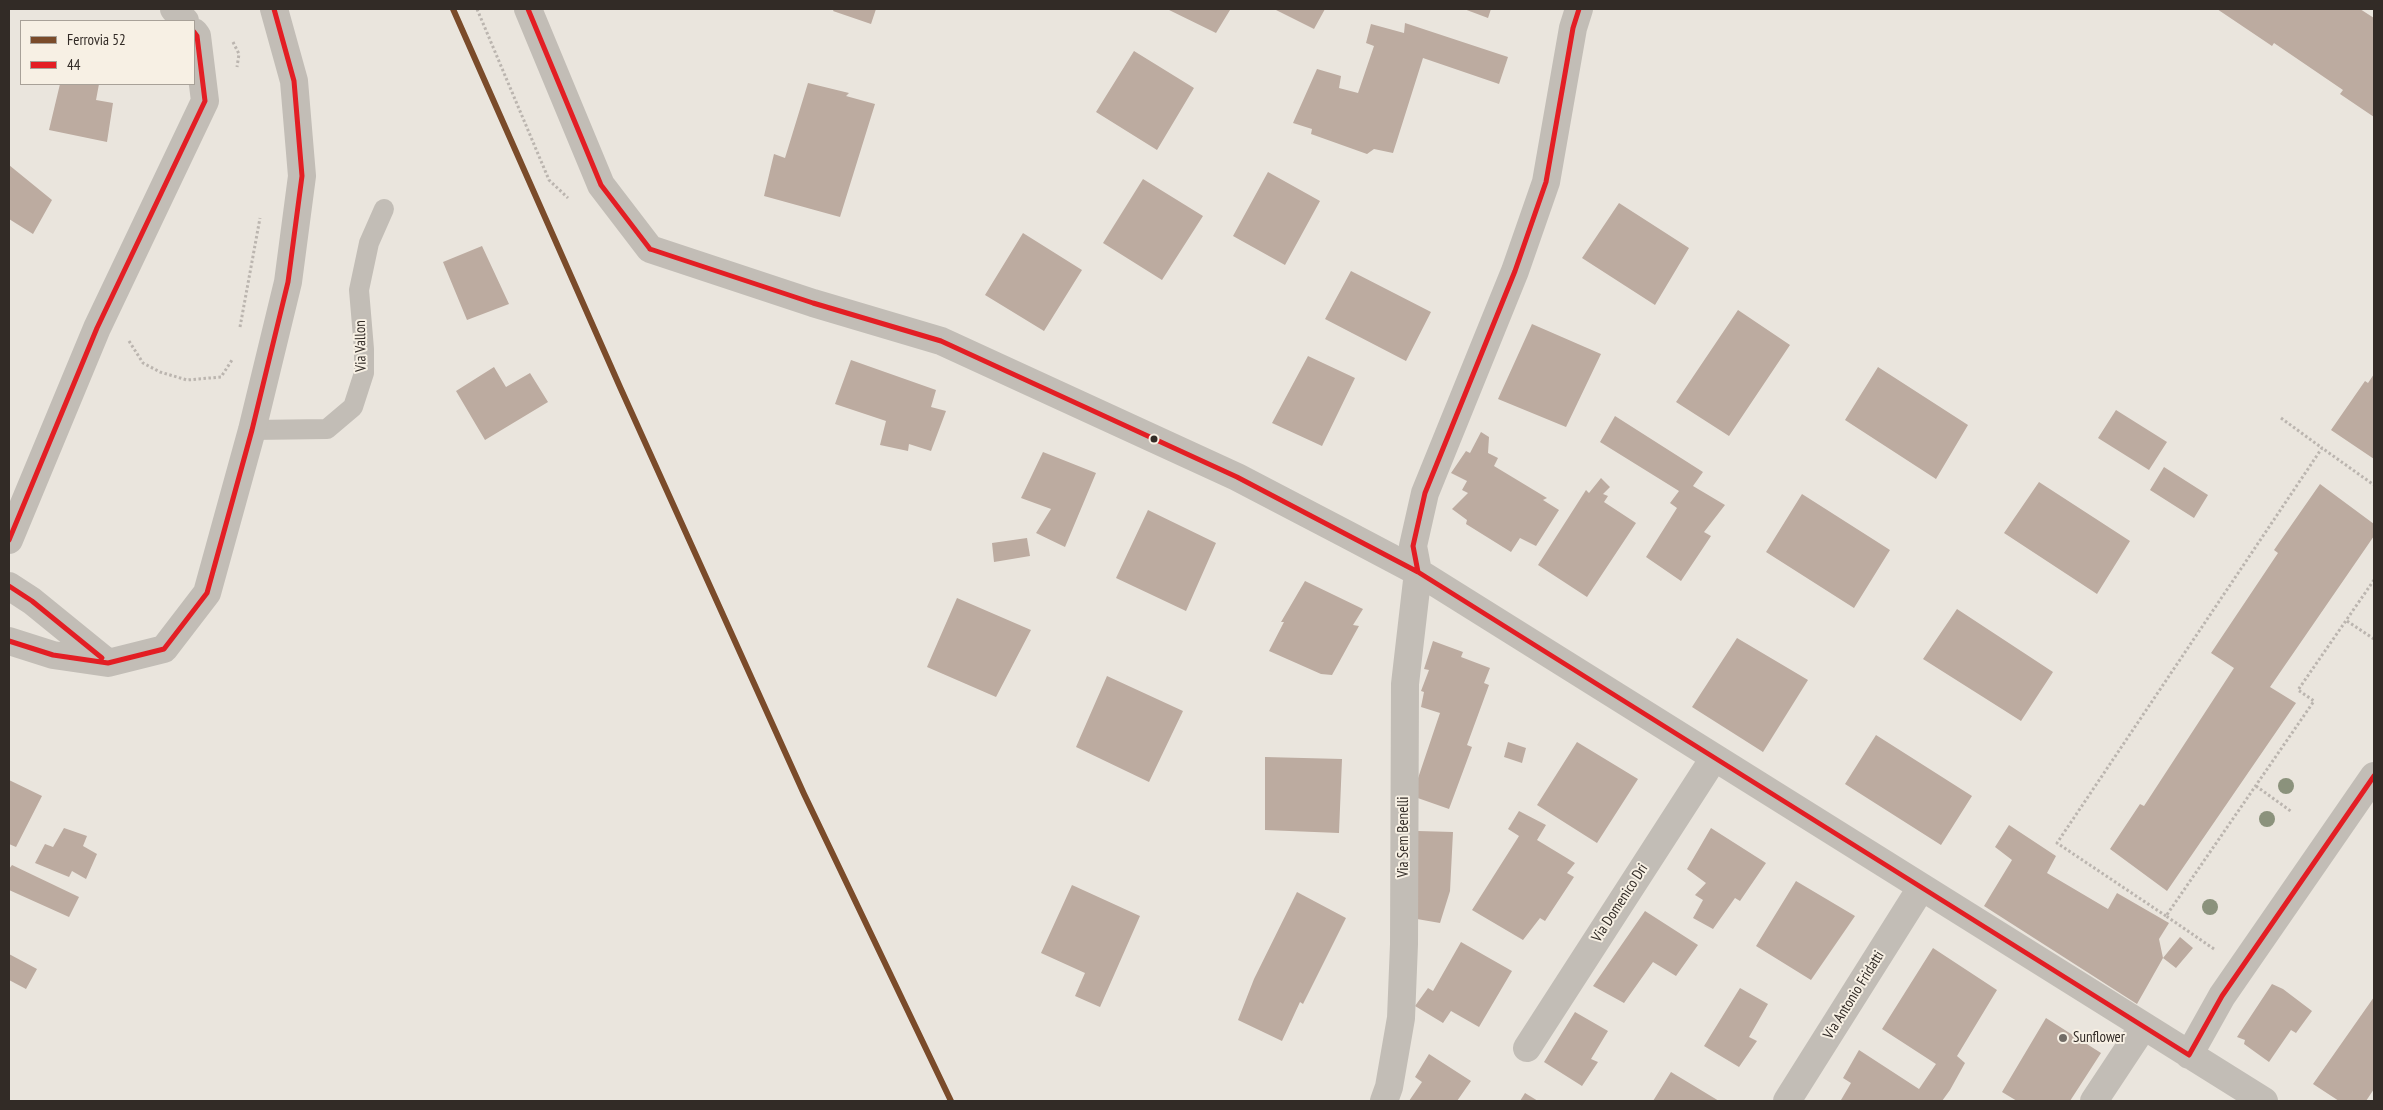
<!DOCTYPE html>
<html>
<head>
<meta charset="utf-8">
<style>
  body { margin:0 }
  #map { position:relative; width:2383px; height:1110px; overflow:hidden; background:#eae5dd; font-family:"PT Sans Narrow",sans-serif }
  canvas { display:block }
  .frame { position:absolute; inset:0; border:10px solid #322b26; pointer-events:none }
  .legend { position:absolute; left:20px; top:20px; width:175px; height:65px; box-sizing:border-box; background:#f7f0e4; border:1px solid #a8a198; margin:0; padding:6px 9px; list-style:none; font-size:15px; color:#322b26 }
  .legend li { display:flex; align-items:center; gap:10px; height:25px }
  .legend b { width:25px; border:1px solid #a8a198 }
</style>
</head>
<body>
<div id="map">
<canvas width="2383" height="1110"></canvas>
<div class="frame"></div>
<ul class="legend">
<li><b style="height:6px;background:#7a4b2a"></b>Ferrovia 52</li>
<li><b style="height:6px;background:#e31e24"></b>44</li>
</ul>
</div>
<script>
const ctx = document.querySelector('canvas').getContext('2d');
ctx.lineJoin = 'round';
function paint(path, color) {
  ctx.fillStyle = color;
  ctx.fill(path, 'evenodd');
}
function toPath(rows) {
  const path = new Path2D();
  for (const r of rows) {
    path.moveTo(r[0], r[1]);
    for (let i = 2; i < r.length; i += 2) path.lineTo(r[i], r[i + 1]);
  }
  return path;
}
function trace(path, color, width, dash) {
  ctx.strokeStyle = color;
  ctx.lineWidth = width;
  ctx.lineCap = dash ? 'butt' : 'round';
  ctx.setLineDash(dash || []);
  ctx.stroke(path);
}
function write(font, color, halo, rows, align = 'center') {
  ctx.font = font + ' "PT Sans Narrow",sans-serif';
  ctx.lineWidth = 4;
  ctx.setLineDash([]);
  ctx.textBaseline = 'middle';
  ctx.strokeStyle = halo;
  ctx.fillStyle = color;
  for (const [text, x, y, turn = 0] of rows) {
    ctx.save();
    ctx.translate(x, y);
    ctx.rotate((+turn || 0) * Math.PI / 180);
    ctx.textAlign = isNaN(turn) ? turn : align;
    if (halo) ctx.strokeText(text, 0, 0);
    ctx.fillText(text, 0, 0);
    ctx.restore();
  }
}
const building = toPath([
  [834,9,876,9,871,24,833,11],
  [1167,9,1228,9,1230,10,1216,33],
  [1274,9,1325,9,1314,29],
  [1464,9,1491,9,1488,18],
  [2217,9,2360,9,2374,18,2374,117,2340,94,2343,90,2274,43,2272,46],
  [1405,23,1508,57,1499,84,1423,58,1393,153,1374,149,1367,154,1311,134,1312,129,1293,123,1317,69,1341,76,1339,88,1358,93,1374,46,1366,43,1371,24,1404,33],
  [1134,51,1194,88,1157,150,1096,112],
  [808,83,849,93,846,96,875,104,840,217,764,196,774,154,785,158],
  [60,84,99,84,96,100,113,103,107,142,49,130],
  [9,165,52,200,33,234,9,219],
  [1268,172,1320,201,1285,265,1233,236],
  [1143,179,1203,216,1162,280,1103,243],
  [1619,203,1689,248,1655,305,1582,258],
  [1023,233,1082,270,1044,331,985,295],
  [482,246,509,304,467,320,443,262],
  [1351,271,1431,312,1406,361,1325,319],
  [1738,310,1790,345,1729,436,1676,402],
  [1532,324,1601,354,1566,427,1498,399],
  [1308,356,1355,378,1322,446,1272,423],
  [851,360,936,390,931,407,946,411,931,451,909,444,908,451,880,445,886,421,835,404],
  [494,367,506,387,530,373,548,402,485,440,456,391],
  [1878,367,1968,425,1936,479,1845,420],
  [2374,374,2374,459,2331,430,2365,381,2368,383],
  [2116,410,2167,442,2149,470,2098,438],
  [1615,416,1703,472,1693,486,1725,505,1704,532,1711,536,1681,581,1646,557,1677,508,1670,503,1679,491,1600,442],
  [1481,432,1489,437,1488,453,1498,458,1494,466,1547,498,1543,500,1559,510,1536,546,1520,538,1511,552,1466,524,1467,520,1452,509,1468,493,1462,490,1467,481,1451,473,1466,451,1470,453],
  [1043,452,1096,473,1065,547,1036,533,1051,509,1021,498],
  [2164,467,2208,495,2194,518,2150,490],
  [1601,478,1610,487,1603,494,1608,496,1604,502,1636,523,1587,597,1538,565,1586,490,1589,493],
  [2039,482,2130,541,2097,594,2004,533],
  [2320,484,2374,524,2374,536,2270,687,2296,703,2167,891,2110,849,2140,804,2144,806,2234,668,2211,653,2278,553,2274,550],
  [1802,494,1890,550,1854,608,1766,552],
  [1148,510,1216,543,1186,611,1116,578],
  [1027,538,1030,556,994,562,992,543],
  [1305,581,1363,609,1353,625,1359,626,1332,675,1321,674,1269,651,1284,622,1281,622],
  [957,598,1031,630,996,697,927,667],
  [1957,609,2053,672,2021,721,1923,659],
  [1737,638,1808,680,1763,752,1692,707],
  [1433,641,1463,652,1461,657,1490,668,1484,683,1489,685,1467,745,1472,747,1449,809,1412,796,1440,713,1421,707,1424,692,1421,691,1429,670,1424,669],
  [1107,676,1183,711,1149,782,1076,747],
  [1876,735,1972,796,1941,845,1845,784],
  [1508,742,1526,748,1522,763,1504,757],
  [1577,742,1638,779,1597,843,1537,805],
  [1265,757,1342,759,1339,833,1265,830],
  [9,780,42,796,16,847,9,844],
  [1519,811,1546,825,1537,840,1575,863,1567,873,1574,877,1545,921,1540,918,1523,940,1472,910,1519,836,1508,829],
  [2009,825,2056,856,2047,873,2108,909,2117,893,2169,923,2159,939,2163,958,2137,1004,1984,906,2012,860,1995,847],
  [64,828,87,836,83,846,97,854,86,879,72,871,69,877,35,863,45,844,53,847],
  [1711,828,1766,863,1740,901,1735,898,1713,929,1693,918,1703,900,1695,895,1706,883,1687,869],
  [1418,831,1453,832,1450,891,1440,923,1417,919],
  [12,865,79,897,69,917,9,890,9,869],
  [1796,881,1855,916,1811,980,1756,946],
  [1072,885,1140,916,1100,1007,1075,996,1085,973,1041,953],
  [1297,892,1346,918,1303,1004,1300,1002,1282,1041,1238,1020,1254,979],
  [1645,911,1698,945,1676,976,1653,962,1624,1003,1593,986],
  [2180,937,2193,948,2176,968,2163,958],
  [1461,942,1512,971,1479,1027,1451,1011,1443,1023,1415,1006,1428,988,1433,991],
  [1933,948,1997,990,1957,1056,1965,1063,1950,1090,1942,1101,1844,1101,1841,1100,1851,1083,1843,1078,1859,1050,1919,1089,1936,1064,1882,1029],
  [9,954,37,969,26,989,9,980],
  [2272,984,2283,989,2312,1011,2296,1033,2291,1030,2269,1062,2244,1044,2245,1040,2237,1037],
  [1740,988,1768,1004,1749,1037,1757,1041,1739,1067,1704,1046],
  [2374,997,2374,1089,2366,1101,2339,1101,2313,1084],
  [1575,1012,1608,1031,1591,1059,1598,1062,1582,1086,1544,1062],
  [2046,1018,2101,1053,2070,1101,2017,1101,2002,1092],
  [1429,1054,1471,1081,1457,1101,1409,1101,1422,1082,1415,1077],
  [1671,1072,1719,1101,1653,1101],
  [1525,1093,1538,1101,1520,1101]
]);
const path = toPath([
  [477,9,549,180,568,198],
  [233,42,239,54,237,67],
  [240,327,260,218],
  [129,341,143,363,160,372,187,380,221,377,232,360],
  [2281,418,2322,448],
  [2347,621,2374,639],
  [2256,786,2292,812],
  [2166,916,2057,843,2322,448,2374,485],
  [2214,949,2166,916,2314,701,2298,690,2374,580]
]);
const lane = toPath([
  [252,430,327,429,353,407,364,373,364,349,359,290,369,243,384,209]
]);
const street = toPath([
  [174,9,185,21],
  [528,9,601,185,650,249,813,303,941,341,1237,477,1348,535,1418,572,2264,1101],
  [9,540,97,328,205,101,197,36,194,32],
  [9,586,32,601,107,662],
  [9,641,53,655,108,663,164,649,207,593,252,430,288,282,302,176,294,81,274,9],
  [1527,1048,1714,758],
  [2189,1055,2222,996,2374,776],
  [1384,1101,1389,1087,1401,1018,1404,944,1405,684,1418,572,1413,546,1425,493,1515,271,1546,182,1573,28,1579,9],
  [1787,1101,1921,888],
  [2094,1101,2143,1027]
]);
const bus1 = toPath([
  [528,9,601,185,650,249],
  [650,249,813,303,941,341,1237,477,1418,572,2189,1055,2222,996,2374,776],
  [9,540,97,328,205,101,197,36,194,32],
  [1418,572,1413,546,1425,493,1515,271,1546,182,1573,28,1579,9],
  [9,586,32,601,102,658],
  [9,641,53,655,108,663,164,649,207,593,252,430,288,282,302,176,294,81,274,9]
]);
const rail1 = toPath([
  [453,9,620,387,804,794,951,1101]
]);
const trees = [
  [2286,786],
  [2267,819],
  [2210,907]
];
const markers = [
  [1154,439,4.5,"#322b26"],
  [2063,1038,5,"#726c66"]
];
const streetNames = [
  ["Via Vallon",361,346,-91],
  ["Via Sem Benelli",1404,837,-90],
  ["Via Domenico Dri",1620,903,-57],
  ["Via Antonio Fridatti",1854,995,-58]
];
const poiNames = [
  ["Sunflower",2073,1038]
];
paint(building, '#bcaba0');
trace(path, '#bbb5af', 3, [2.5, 2.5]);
trace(lane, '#c2bdb6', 20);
trace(street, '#c2bdb6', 28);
trace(bus1, '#e31e24', 5);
trace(rail1, '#7a4b2a', 6);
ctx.fillStyle = '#8b927c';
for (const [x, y] of trees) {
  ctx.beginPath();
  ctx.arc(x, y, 8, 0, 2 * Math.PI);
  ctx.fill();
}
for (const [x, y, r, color] of markers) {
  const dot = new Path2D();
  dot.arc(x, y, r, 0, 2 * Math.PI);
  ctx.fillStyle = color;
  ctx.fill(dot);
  trace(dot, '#f7f0e4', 2);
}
write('15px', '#322b26', '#f7f0e4', streetNames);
write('15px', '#322b26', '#f7f0e4', poiNames, 'left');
</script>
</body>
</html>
